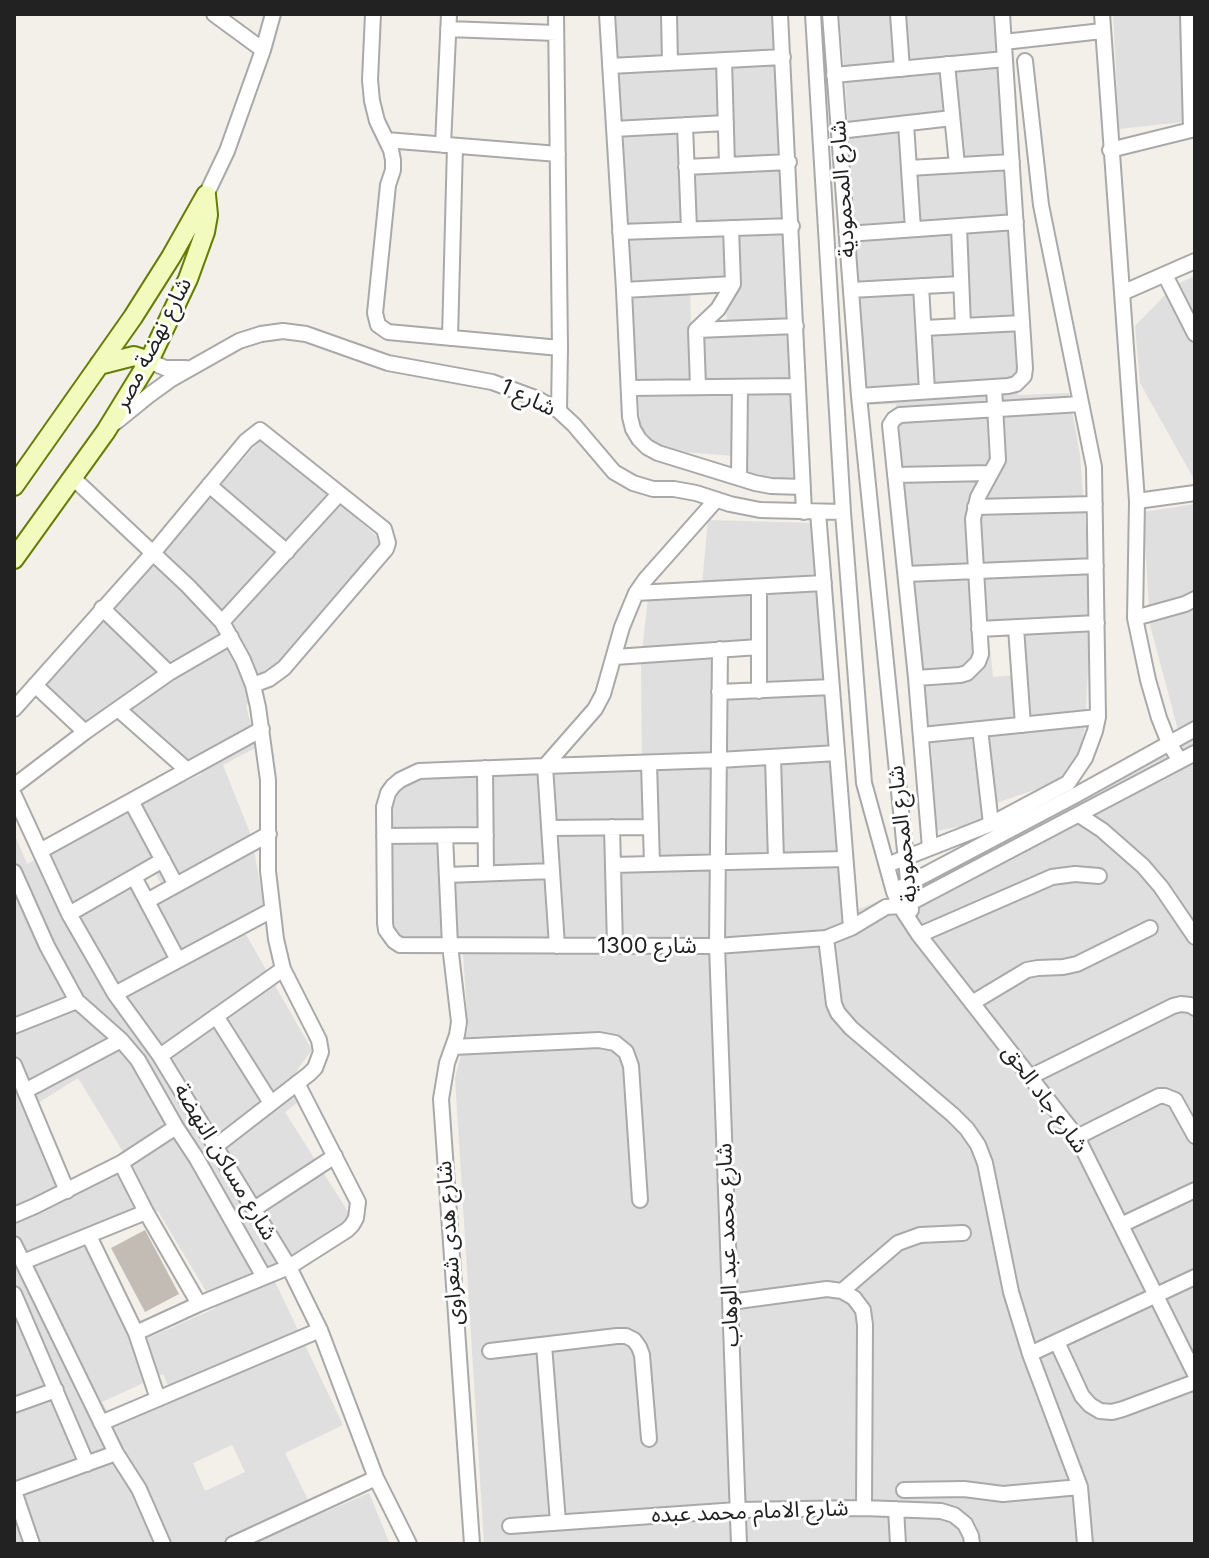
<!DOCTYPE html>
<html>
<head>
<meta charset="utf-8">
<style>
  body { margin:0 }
  #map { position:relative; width:1209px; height:1558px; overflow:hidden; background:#f2f0e9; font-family:Inter,sans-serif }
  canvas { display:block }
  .frame { position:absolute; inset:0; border:16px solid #222; pointer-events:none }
</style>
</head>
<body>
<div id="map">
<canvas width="1209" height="1558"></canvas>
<div class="frame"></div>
</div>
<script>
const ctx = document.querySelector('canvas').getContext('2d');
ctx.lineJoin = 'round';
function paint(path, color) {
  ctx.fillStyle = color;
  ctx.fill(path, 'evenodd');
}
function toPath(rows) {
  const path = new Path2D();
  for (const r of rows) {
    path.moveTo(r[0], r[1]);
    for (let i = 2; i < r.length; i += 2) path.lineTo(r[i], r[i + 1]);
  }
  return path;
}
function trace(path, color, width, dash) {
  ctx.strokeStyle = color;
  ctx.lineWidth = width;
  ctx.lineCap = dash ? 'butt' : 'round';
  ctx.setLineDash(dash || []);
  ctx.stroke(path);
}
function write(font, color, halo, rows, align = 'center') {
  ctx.font = font + ' Inter,"Noto Sans Arabic",sans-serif';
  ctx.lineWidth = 6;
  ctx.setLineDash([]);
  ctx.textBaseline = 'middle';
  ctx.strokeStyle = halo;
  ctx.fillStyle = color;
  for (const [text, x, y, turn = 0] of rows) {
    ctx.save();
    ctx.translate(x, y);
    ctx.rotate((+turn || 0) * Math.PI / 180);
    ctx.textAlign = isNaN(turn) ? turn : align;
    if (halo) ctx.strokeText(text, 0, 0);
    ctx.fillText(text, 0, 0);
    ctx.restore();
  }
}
const residential = toPath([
  [613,14,776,14,791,322,793,479,735,474,735,456,668,451,649,441,640,424],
  [719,119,717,170,682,171,680,120],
  [726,281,727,322,691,324,690,282],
  [839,14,995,14,1017,329,1018,395,1069,393,1080,455,1089,570,1090,630,1085,726,1080,753,1064,780,984,807,985,822,936,831,931,740,923,683,902,486,896,404,864,405,845,77],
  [948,126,952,171,916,173,912,130],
  [956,290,958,333,931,334,927,291],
  [1024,634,1027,674,993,677,989,637],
  [1113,14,1183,14,1183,122,1119,129],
  [1195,276,1195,481,1140,383,1135,326,1175,285],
  [262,438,329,494,384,543,246,706,257,747,223,765,252,838,266,919,244,931,312,1050,299,1067,292,1082,297,1103,285,1112,352,1218,270,1271,343,1425,285,1453,316,1516,369,1493,390,1544,14,1544,14,833,27,864,123,812,202,774,129,707,93,733,42,684,153,563],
  [155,873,163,887,139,901,131,886],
  [78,1078,131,1165,74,1192,35,1105],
  [158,1211,216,1308,146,1339,96,1238],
  [163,1374,175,1401,116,1426,102,1402],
  [232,1445,245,1472,205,1491,193,1463],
  [1195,504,1195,1544,484,1544,455,1078,468,1028,462,938,393,937,389,840,392,793,420,775,642,769,641,661,648,597,701,595,708,520,816,523,833,761,841,916,930,881,1029,831,1182,745,1150,625,1143,512],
  [763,656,762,696,712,698,713,657],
  [644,833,645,870,609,872,607,835],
  [443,840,483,841,482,869,444,870]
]);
const building = toPath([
  [145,1230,179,1294,145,1312,111,1248]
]);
const street = toPath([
  [214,14,263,50],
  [373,14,370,80,372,101,377,121,391,150,393,160,393,170,388,185,375,313,378,325,388,332,560,348],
  [556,14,560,348,559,411],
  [607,14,624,290,630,417,633,429,639,439,647,447,658,453,755,483,771,486,803,487],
  [669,14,670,63],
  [780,14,804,512],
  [813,14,843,512,864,783,894,892,900,906,919,935,1077,1137,1195,1374],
  [830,14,859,396,911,910],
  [898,14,902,69],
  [1102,14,1137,501,1135,618,1148,680,1159,718,1169,743,1180,761],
  [1188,14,1191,130],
  [448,29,556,33],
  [1004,42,1102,31],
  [724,60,727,165],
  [947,64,957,165],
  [610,66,783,57],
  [834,75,1005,59],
  [906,124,913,229],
  [685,125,689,229],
  [614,129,726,123],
  [839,131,952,118],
  [386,140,558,154],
  [443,145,449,14],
  [1110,150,1195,129],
  [686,167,789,162],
  [909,168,1012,162],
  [206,195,227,151,263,50,273,14],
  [959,226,963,326],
  [620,232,792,226],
  [847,234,1016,222],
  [1165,275,1195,334],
  [921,286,927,391],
  [624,290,733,284],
  [851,290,961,284],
  [1122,293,1195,261],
  [924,328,1022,323],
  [697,330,796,326],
  [450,338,455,146],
  [149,361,165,368,186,368],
  [698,387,696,330,718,309,733,284,731,228],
  [629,388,798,386],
  [859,396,1008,386,1016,384,1024,376,1025,368,1002,14],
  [116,422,148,396,170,380,239,341,261,334,283,331,306,334,388,363,492,382,538,399,559,411,574,425,614,472,633,483,653,489,674,489,696,493,730,504,760,510,843,512],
  [895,475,990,473],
  [72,477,188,586,222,622,243,660,253,685,258,707,268,780,268,871,276,939,283,969,319,1040,321,1052,315,1068,309,1074,216,1146],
  [739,478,740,387],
  [209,485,287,552],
  [716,500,645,580,636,593,622,627,603,694,595,709,545,766,419,771,400,780,393,786,388,793,384,807,385,923,386,930,394,941,400,945,717,946,826,938,851,928,886,907,900,906,910,903,1195,753],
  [1137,501,1195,493],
  [975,507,1095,504],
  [818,512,851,928],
  [906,574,1096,566],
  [636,593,824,583],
  [102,608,169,673],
  [1135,618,1185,604,1195,599],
  [222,622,339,494],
  [1016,628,1023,725],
  [979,629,1097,623],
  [720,649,717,946,739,1544],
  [615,657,759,647],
  [916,678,960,675,967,673,978,662,981,654,973,519,978,497,998,460,994,387],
  [35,685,85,732],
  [759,691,759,587],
  [719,692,832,687],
  [14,709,153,553,246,441,260,430,384,529,388,543,386,549,284,668,269,679,253,685],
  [118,709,187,770],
  [980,729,991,824],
  [922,735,1098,717],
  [773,757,776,861],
  [649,763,652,864],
  [485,768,486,873],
  [14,786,85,732,169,673,231,637],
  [14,795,69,914,115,994,160,1056,289,1267,320,1330,376,1478,409,1544],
  [131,801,176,885],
  [1079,815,1102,830,1143,866,1161,887,1195,937],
  [612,827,615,946],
  [549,828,651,827],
  [384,836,486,835],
  [445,836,450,945,459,1022,457,1035,447,1063,441,1099,472,1544],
  [930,848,916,678,890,425,894,419,900,415,1081,404],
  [40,851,262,729],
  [613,865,845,859],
  [887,865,991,824,1068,783,1085,758,1095,731,1098,717,1094,467,1041,205,1025,61],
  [14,872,47,946,77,1001,121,1040,138,1060,176,1127,197,1159,264,1277],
  [447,875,552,871],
  [134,877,178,960],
  [900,888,1074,796,1195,729],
  [147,901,269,834],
  [69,914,163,860],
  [919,935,1052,877,1075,874,1099,876],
  [826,938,834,1004,838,1013,851,1028,953,1115,967,1129,978,1145,985,1163,1011,1292,1030,1354,1080,1487,1085,1544],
  [557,946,545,766,719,760,837,753],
  [115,994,272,910],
  [972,1003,1027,970,1038,968,1063,967,1077,964,1150,928],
  [216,1016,271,1103],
  [14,1026,77,1001],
  [453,1047,599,1040,615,1043,626,1052,631,1066,640,1200],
  [160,1056,283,969],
  [14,1065,67,1191],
  [1030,1077,1173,1006,1181,1004,1190,1005,1195,1008],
  [25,1091,121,1040],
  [1077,1137,1159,1096,1165,1096,1175,1100,1195,1136],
  [121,1163,176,1127],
  [254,1209,335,1156],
  [14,1215,35,1206,121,1163,146,1212,199,1304],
  [1121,1225,1195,1190],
  [89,1236,136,1333,158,1399],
  [14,1244,116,1453,139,1489,163,1544],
  [23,1262,146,1212],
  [842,1291,898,1243,920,1235,963,1233],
  [14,1294,87,1464],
  [730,1302,827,1289,842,1291,854,1298,863,1310,865,1325,864,1508],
  [136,1333,199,1304,289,1267,347,1230,352,1225,356,1218,358,1202,297,1083],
  [1057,1342,1082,1396,1090,1405,1100,1411,1112,1412,1123,1409,1195,1382],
  [544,1345,558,1522],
  [490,1351,617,1336,626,1336,634,1340,639,1347,642,1355,649,1439],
  [1030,1354,1195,1277],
  [14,1405,56,1390],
  [101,1423,320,1330],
  [14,1490,116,1453],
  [904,1490,964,1489,1003,1494,1080,1487],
  [14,1491,32,1544],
  [896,1509,898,1544],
  [510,1526,737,1510,864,1508,941,1511,954,1515,965,1524,971,1536,972,1544],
  [233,1544,376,1478]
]);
const secondary = toPath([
  [99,365,134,356,149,361],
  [14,486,133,317,171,257,206,195],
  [14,559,106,431,149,361,188,279,205,232,208,215,206,195]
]);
const streetNames = [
  ["شارع المحمودية",843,189,-94],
  ["شارع نهضة مصر",153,344,-63],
  ["شارع 1",528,398,25],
  ["شارع المحمودية",903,834,-96],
  ["شارع 1300",647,946],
  ["شارع جاد الحق",1045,1099,54],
  ["شارع مساكن النهضة",225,1162,59],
  ["شارع هدى شعراوى",450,1243,-94],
  ["شارع محمد عبد الوهاب",728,1245,-92],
  ["شارع الامام محمد عبده",750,1512,-2]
];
paint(residential, '#e0dfdf');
paint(building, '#c3bcb5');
trace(street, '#a9a9a9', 18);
trace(secondary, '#667d04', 22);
trace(street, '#fff', 14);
trace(secondary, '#f2fabe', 18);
write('22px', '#222', '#fff', streetNames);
</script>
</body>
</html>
